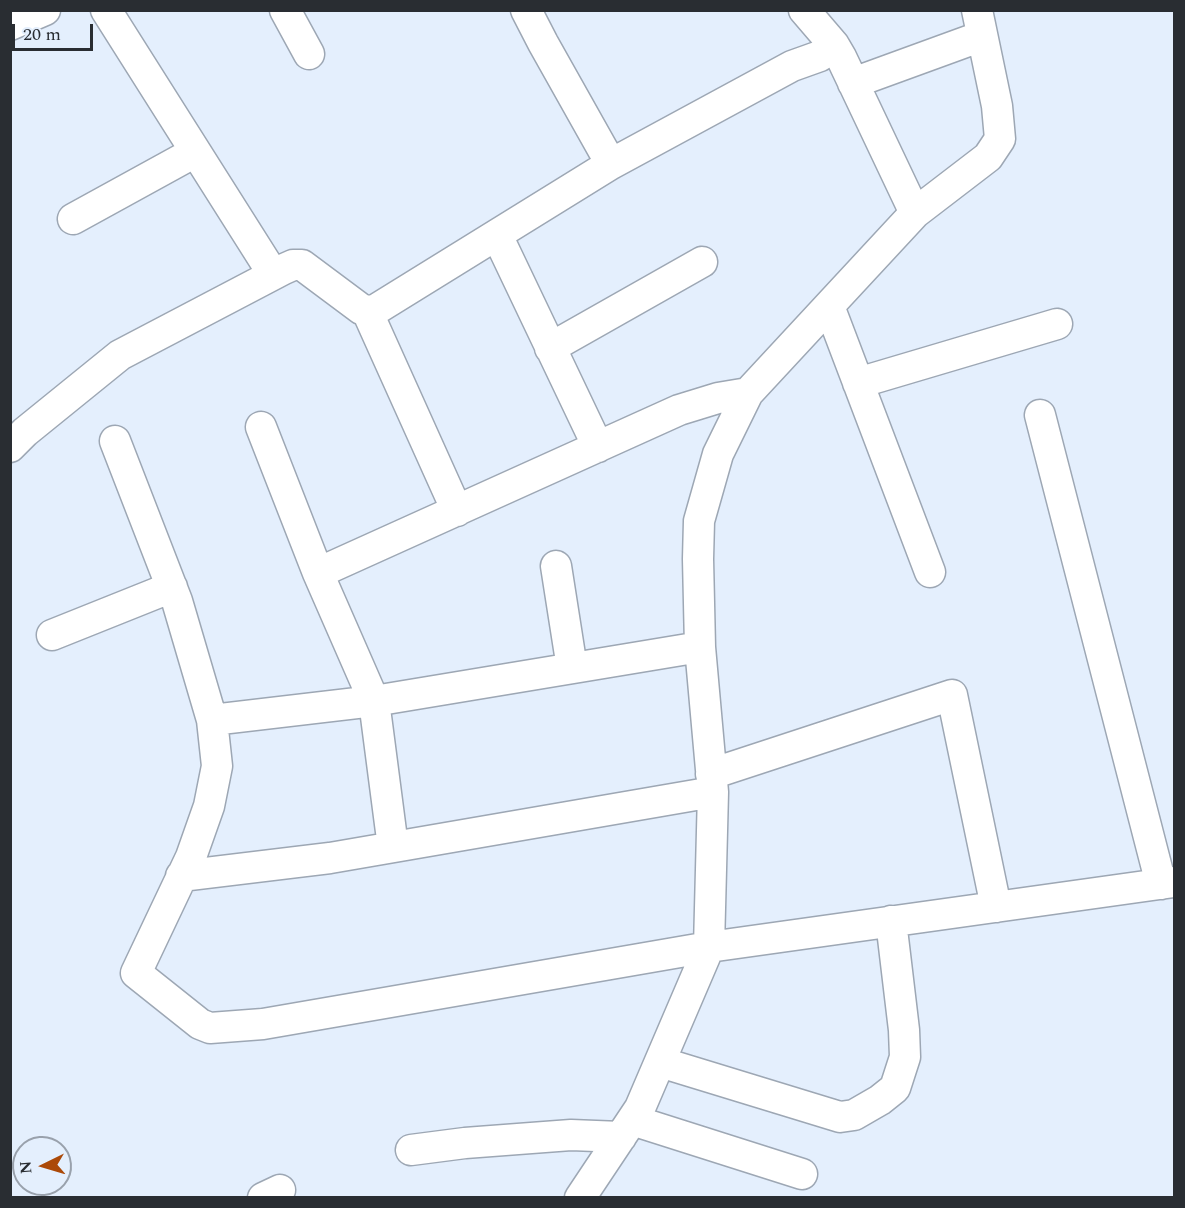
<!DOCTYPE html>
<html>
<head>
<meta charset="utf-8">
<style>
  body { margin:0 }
  #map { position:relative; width:1185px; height:1208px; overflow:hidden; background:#e4effd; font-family:Spectral,serif }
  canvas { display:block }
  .frame { position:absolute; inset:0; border:12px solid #292d32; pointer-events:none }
  .north { position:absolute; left:12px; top:1136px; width:60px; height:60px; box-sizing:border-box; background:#e4effd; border:2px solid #99a1ac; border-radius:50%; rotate:265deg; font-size:16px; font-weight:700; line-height:24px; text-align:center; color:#292d32 }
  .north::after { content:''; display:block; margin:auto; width:21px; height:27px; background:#ab4908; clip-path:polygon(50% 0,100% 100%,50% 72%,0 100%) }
  .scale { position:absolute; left:12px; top:24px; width:81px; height:27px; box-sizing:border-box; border:3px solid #292d32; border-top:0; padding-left:8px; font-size:18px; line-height:21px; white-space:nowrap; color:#292d32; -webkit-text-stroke:4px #e4effd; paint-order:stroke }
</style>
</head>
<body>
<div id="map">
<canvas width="1185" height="1208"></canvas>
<div class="frame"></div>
<div class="north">N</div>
<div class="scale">20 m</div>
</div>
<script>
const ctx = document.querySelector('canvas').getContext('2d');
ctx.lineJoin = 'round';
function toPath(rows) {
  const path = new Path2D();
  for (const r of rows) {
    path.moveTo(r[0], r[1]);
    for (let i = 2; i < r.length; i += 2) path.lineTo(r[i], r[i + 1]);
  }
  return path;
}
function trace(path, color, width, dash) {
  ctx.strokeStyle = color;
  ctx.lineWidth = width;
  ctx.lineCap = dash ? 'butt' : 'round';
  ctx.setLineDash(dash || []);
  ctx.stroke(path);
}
const street = toPath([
  [106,10,273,274],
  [285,10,309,54],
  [526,10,543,43,611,164],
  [804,10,834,45,841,57,915,213],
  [10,25,45,10],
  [853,83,982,36],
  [73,219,195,152],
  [497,235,598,447],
  [829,306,930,572],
  [367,311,457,511],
  [550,348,702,262],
  [858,383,1057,324],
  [1040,415,1161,884],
  [261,427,318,573,374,701,393,847],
  [115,441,177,601,212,720,217,766,209,806,191,857,136,973,200,1024,210,1028,263,1024,709,947,1174,882],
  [10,447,25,432,120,355,284,269,293,265,302,265,361,309,367,311,375,310,611,164,792,66,820,56,834,45],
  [556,566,572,668],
  [318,573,679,410,718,398,748,393],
  [52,635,172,587],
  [212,720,374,701,700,647],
  [711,774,952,695,996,907],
  [181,876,330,858,713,792],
  [660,1062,840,1117,854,1115,880,1100,895,1088,905,1057,904,1030,891,921],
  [632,1120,802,1174],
  [411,1150,465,1143,571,1135,621,1137],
  [263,1198,280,1190],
  [580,1198,640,1108,709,947,713,792,700,647,698,559,699,521,718,454,748,393,915,213,988,157,1000,139,997,106,977,10]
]);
trace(street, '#9da7b4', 33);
trace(street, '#fff', 30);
</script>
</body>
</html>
